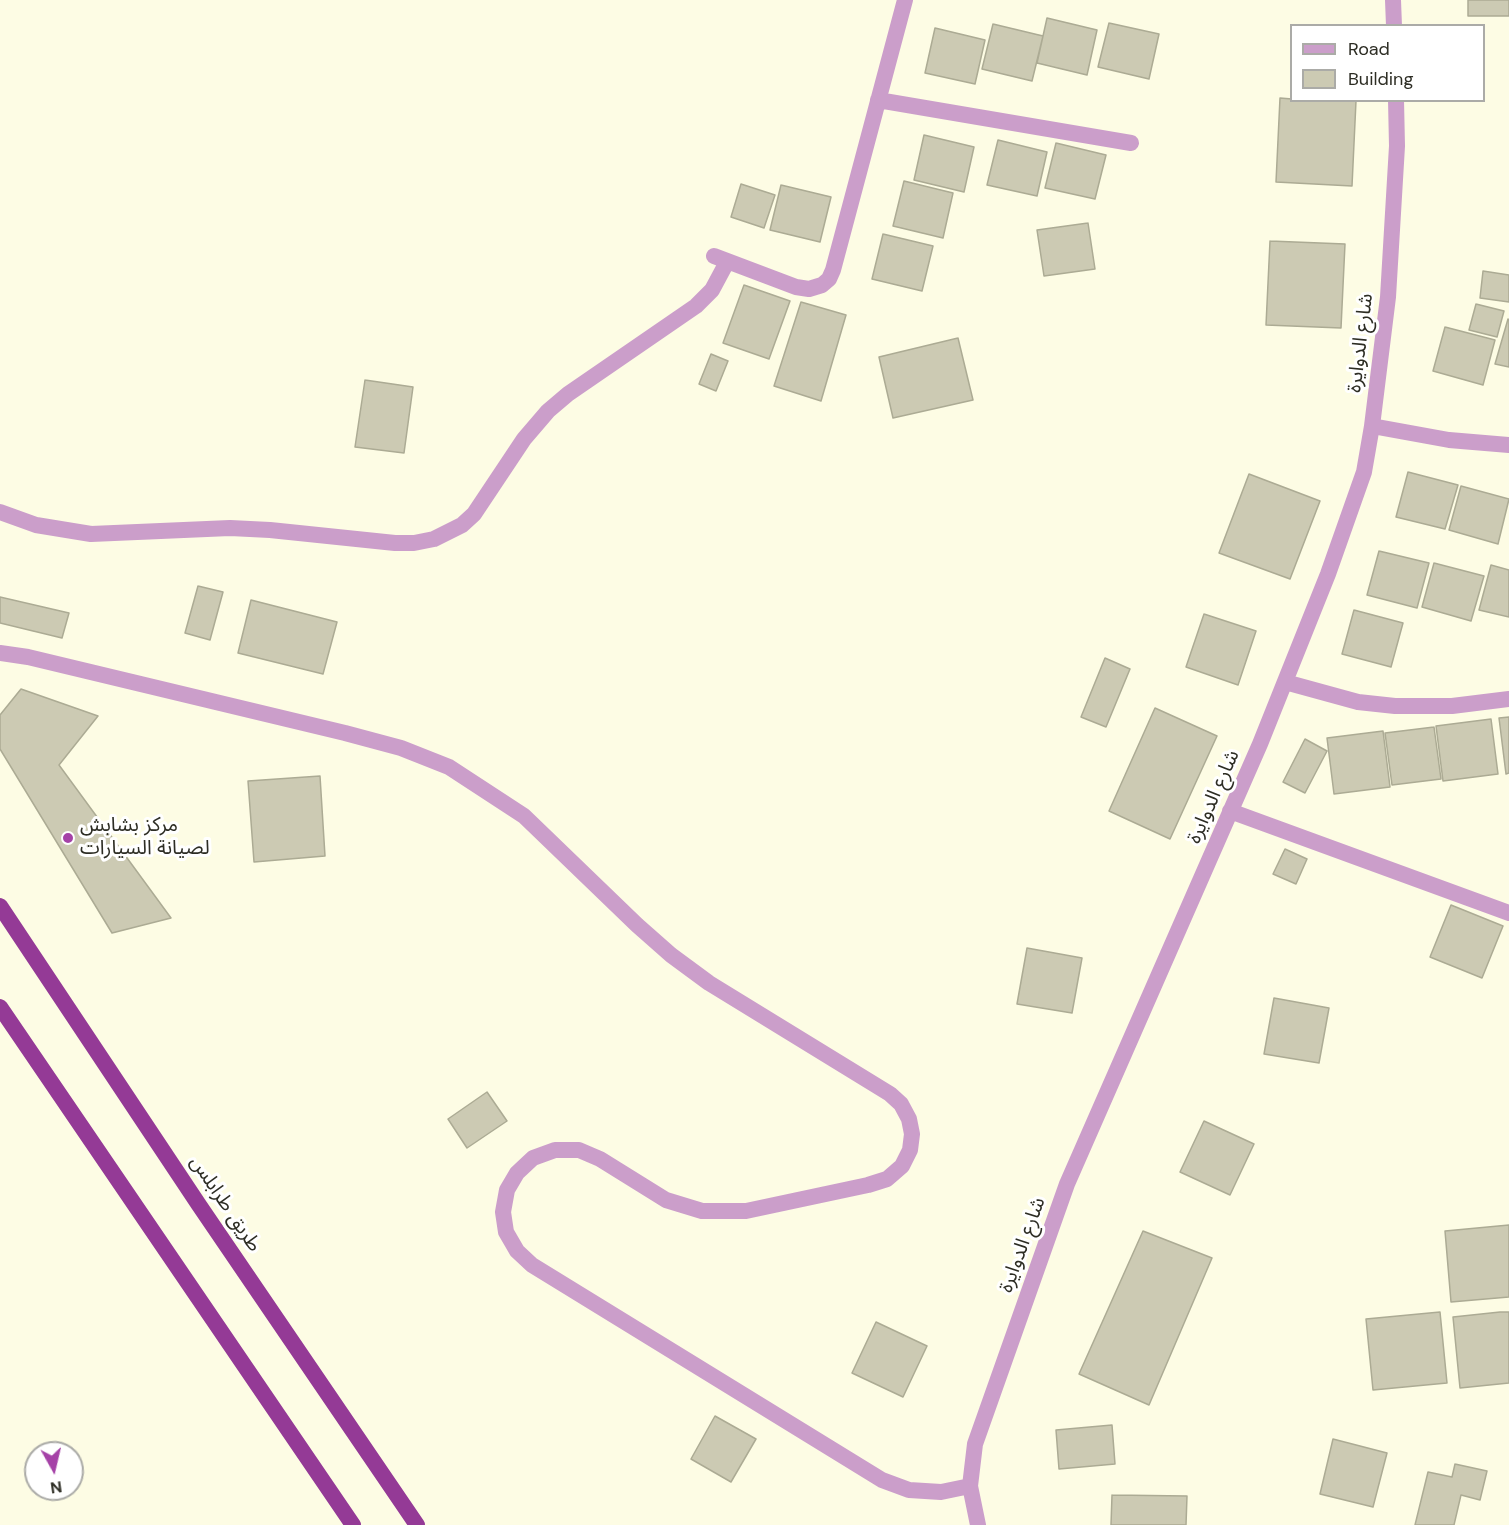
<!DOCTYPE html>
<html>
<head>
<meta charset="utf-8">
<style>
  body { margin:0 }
  #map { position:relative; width:1509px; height:1525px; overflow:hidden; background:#fdfce4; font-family:"DM Sans",sans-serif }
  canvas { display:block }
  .legend { position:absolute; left:1290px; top:24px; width:195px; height:78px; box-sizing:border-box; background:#fff; border:2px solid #ababa7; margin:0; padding:8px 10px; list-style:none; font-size:18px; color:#2d2d24 }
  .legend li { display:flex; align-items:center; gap:12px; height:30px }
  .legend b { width:30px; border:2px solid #ababa7 }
  .north { position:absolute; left:24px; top:1441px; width:60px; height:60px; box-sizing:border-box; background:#fff; border:2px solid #ababa7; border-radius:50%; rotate:172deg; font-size:16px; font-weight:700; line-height:24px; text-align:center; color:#2d2d24 }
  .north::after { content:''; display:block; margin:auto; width:21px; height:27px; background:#a542a7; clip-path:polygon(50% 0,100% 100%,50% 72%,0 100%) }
</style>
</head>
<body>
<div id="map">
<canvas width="1509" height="1525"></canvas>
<ul class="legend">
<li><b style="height:8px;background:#cb9eca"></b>Road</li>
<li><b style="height:16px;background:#cccab3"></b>Building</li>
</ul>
<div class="north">N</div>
</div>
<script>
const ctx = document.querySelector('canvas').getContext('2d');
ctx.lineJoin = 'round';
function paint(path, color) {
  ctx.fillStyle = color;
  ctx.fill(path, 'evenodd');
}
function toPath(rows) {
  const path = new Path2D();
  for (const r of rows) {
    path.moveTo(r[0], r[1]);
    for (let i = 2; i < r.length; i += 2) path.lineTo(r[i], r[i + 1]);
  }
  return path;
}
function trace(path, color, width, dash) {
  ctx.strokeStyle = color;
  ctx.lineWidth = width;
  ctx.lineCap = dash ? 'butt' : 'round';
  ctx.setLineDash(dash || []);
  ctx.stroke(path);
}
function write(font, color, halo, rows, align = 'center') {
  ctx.font = font + ' "DM Sans","Noto Sans Arabic",sans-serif';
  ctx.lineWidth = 6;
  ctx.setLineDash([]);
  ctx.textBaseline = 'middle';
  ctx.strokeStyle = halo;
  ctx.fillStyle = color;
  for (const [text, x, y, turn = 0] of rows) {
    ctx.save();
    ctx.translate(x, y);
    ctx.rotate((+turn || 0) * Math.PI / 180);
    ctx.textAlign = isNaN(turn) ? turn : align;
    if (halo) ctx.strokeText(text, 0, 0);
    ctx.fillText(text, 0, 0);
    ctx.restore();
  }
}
const building = toPath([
  [1468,0,1509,0,1509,16,1468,16,1468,0],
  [1047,18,1097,30,1087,75,1037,63,1047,18],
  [1109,23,1159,34,1149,79,1098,67,1109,23],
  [993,24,1043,36,1032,81,982,69,993,24],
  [935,28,985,40,975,84,925,73,935,28],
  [1280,98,1292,99,1292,100,1356,101,1352,186,1276,182,1280,98],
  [924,135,974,147,964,192,914,180,924,135],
  [998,140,1047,152,1037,196,987,185,998,140],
  [1056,143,1106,155,1095,199,1045,188,1056,143],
  [904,181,953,193,943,238,893,226,904,181],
  [741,184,775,195,764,228,731,217,741,184],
  [781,185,831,197,820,242,770,230,781,185],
  [1088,223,1095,269,1044,276,1037,230,1088,223],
  [883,234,933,246,922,291,872,279,883,234],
  [1270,241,1345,244,1341,328,1266,325,1270,241],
  [1483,271,1509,275,1509,302,1480,298,1483,271],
  [744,285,790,301,769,359,723,343,744,285],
  [801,302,846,315,821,401,774,386,801,302],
  [1476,304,1504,311,1497,337,1469,330,1476,304],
  [1508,319,1509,320,1509,367,1495,364,1508,319],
  [1445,327,1495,340,1483,385,1433,371,1445,327],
  [958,338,973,400,893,418,879,357,958,338],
  [711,354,728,361,716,391,699,384,711,354],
  [365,380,413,387,404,453,355,447,365,380],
  [1408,472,1458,485,1445,529,1396,517,1408,472],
  [1249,474,1320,501,1290,579,1219,553,1249,474],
  [1461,486,1509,499,1498,544,1449,530,1461,486],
  [1379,551,1429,563,1417,608,1367,595,1379,551],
  [1434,563,1484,576,1471,621,1422,607,1434,563],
  [1491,565,1509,570,1509,617,1479,610,1491,565],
  [198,586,223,592,210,640,185,633,198,586],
  [0,597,69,613,62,638,0,623,0,597],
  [251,600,337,622,323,674,238,653,251,600],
  [1354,610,1403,623,1391,667,1342,654,1354,610],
  [1204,614,1256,631,1238,685,1186,667,1204,614],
  [1105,658,1130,669,1106,727,1081,717,1105,658],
  [21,689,98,716,59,765,171,918,112,933,0,749,0,715,21,689],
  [1155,708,1217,736,1170,839,1109,811,1155,708],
  [1509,717,1509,773,1506,774,1499,718,1509,717],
  [1491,719,1498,774,1443,781,1436,726,1491,719],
  [1434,727,1441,779,1392,785,1385,733,1434,727],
  [1383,731,1390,787,1334,794,1327,738,1383,731],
  [1305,739,1327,751,1305,793,1283,782,1305,739],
  [320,776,325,856,254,862,248,781,320,776],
  [1285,849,1307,859,1296,884,1273,874,1285,849],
  [1451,905,1503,926,1482,978,1430,957,1451,905],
  [1027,948,1082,958,1072,1013,1017,1004,1027,948],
  [1274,998,1329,1008,1319,1063,1264,1054,1274,998],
  [487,1092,507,1121,467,1148,448,1119,487,1092],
  [1204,1121,1254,1144,1230,1195,1180,1172,1204,1121],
  [1509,1225,1509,1297,1451,1302,1445,1231,1509,1225],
  [1143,1231,1212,1258,1149,1405,1079,1374,1143,1231],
  [1440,1312,1447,1383,1373,1390,1366,1319,1440,1312],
  [1500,1312,1509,1312,1509,1383,1460,1388,1453,1317,1500,1312],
  [876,1322,927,1346,903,1397,852,1373,876,1322],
  [715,1416,756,1439,731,1482,691,1459,715,1416],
  [1112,1425,1115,1464,1059,1469,1056,1430,1112,1425],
  [1333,1439,1387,1453,1373,1507,1320,1494,1333,1439],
  [1455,1464,1487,1471,1480,1500,1461,1495,1454,1525,1415,1525,1428,1472,1452,1477,1455,1464],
  [1112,1495,1187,1496,1186,1525,1111,1525,1112,1495]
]);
const minor = toPath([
  [1393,0,1394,26],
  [878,100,1131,143],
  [714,256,796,287,809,289,822,285,829,279,833,270,905,0],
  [1372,426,1449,440,1509,445],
  [0,512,36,525,91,534,230,528,270,530,395,543,414,543,434,539,462,525,474,514,524,439,548,411,568,394,696,306,712,290,727,262],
  [0,653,28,657,345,733,401,748,449,767,524,816,637,925,671,955,709,983,890,1094,901,1104,909,1119,912,1134,910,1150,902,1166,887,1179,868,1185,746,1211,702,1211,666,1200,600,1159,579,1150,555,1150,533,1158,517,1173,507,1190,503,1212,506,1232,517,1251,532,1265,882,1480,909,1490,941,1492,970,1486],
  [1285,682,1358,702,1395,706,1452,706,1509,699],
  [1230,811,1509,913],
  [978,1525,970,1486,975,1444,1067,1184,1260,744,1328,574,1364,472,1372,426,1388,297,1397,146,1396,100]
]);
const trunk = toPath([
  [0,906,199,1205,417,1525],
  [0,1007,353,1525]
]);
const markers = [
  [68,838,6,"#a542a7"]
];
const streetNames = [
  ["شارع الدوايرة",1361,343,-83],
  ["شارع الدوايرة",1214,797,-66],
  ["طريق طرابلس",225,1204,56],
  ["شارع الدوايرة",1023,1245,-70]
];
const poiNames = [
  ["مركز بشابش",80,826],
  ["لصيانة السيارات",80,849]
];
paint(building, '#cccab3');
trace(building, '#acab94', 1.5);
trace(minor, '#cb9eca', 16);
trace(trunk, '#943a96', 16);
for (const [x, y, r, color] of markers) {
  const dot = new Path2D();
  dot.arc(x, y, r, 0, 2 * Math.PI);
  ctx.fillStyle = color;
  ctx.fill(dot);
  trace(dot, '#fff', 2);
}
write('20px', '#2d2d24', '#fff', streetNames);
write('20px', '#2d2d24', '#fff', poiNames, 'left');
</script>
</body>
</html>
